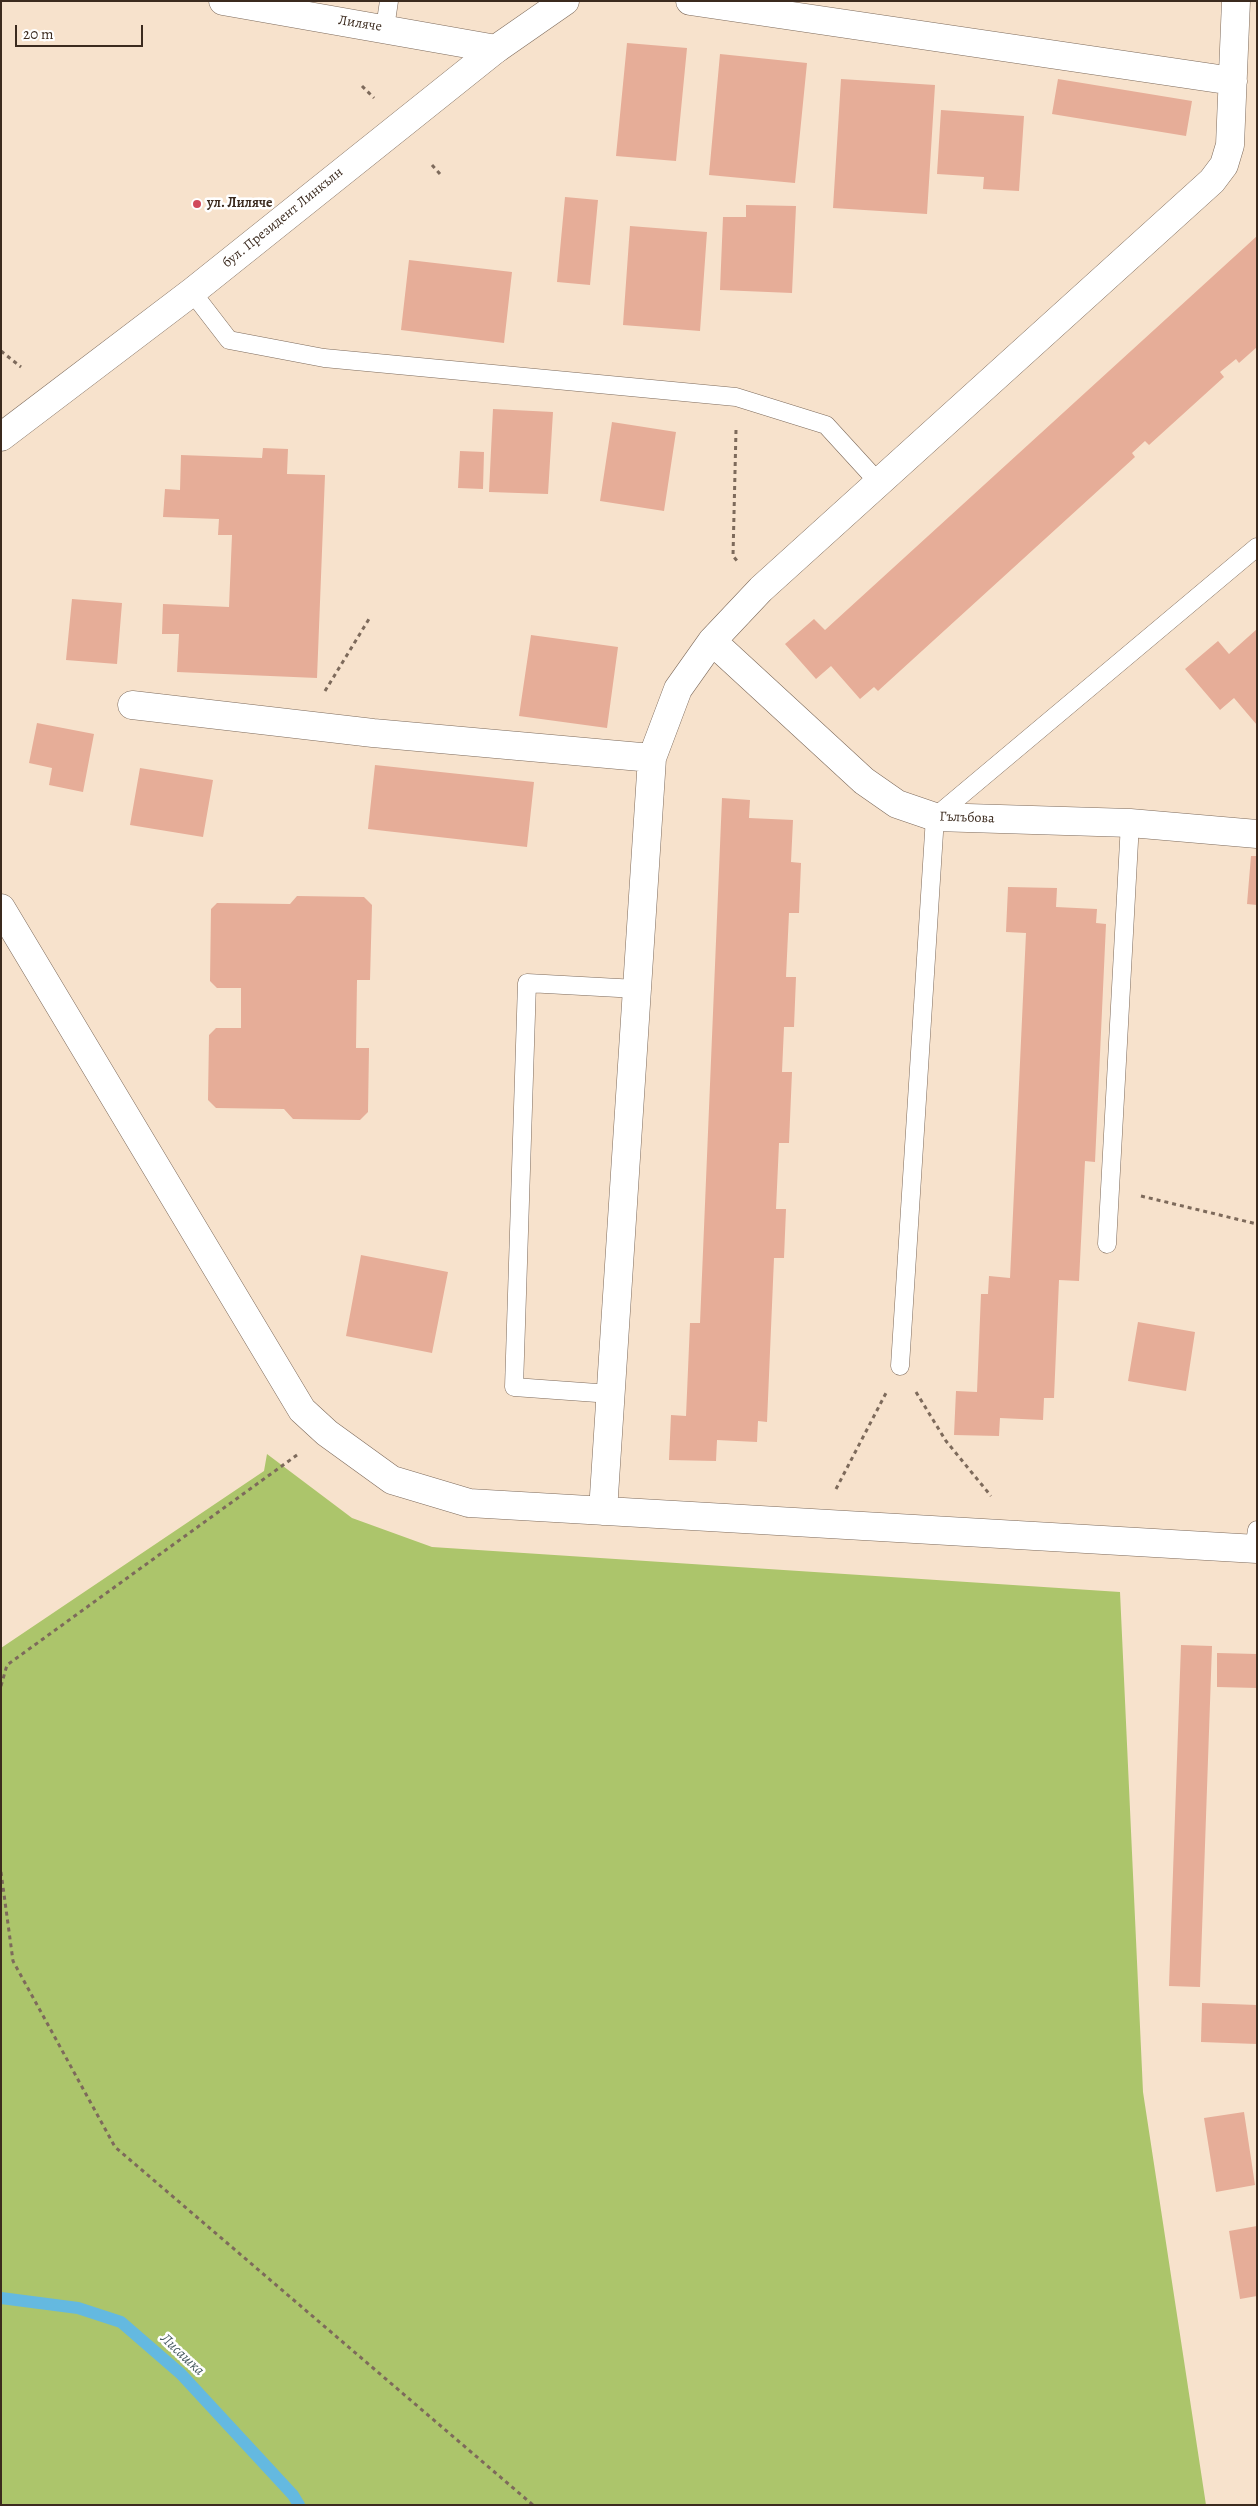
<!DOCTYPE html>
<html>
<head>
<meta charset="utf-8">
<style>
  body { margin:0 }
  #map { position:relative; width:1258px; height:2506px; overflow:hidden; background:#f7e2cc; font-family:Alegreya,serif }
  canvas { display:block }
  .frame { position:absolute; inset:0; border:2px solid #3b2a1e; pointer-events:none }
  .scale { position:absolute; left:15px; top:25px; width:128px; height:22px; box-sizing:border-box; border:2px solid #3b2a1e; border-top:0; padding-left:6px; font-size:15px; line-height:18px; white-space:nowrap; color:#3b2a1e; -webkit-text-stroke:4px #fff; paint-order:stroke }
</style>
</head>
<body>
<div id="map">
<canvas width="1258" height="2506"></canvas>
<div class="frame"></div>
<div class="scale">20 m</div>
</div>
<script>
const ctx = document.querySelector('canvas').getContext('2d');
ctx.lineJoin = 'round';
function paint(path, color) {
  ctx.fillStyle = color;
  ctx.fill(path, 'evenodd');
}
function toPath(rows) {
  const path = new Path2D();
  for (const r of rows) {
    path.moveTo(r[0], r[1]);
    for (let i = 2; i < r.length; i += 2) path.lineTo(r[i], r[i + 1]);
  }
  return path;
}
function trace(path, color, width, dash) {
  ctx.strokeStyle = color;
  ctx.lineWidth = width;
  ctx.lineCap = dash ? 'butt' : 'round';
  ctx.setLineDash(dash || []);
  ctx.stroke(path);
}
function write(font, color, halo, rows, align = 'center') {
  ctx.font = font + ' Alegreya,serif';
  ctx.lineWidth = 5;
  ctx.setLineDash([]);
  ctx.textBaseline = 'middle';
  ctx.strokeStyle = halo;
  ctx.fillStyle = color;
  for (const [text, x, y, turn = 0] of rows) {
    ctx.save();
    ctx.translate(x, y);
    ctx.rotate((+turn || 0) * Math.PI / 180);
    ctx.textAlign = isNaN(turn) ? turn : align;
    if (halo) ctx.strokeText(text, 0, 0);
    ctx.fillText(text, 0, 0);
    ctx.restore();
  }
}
const green = toPath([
  [267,1454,352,1518,432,1547,1120,1592,1143,2092,1206,2505,1,2505,1,1648,264,1471]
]);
const stream = toPath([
  [1,2298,78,2308,121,2322,181,2374,293,2495,299,2505]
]);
const building = toPath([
  [627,43,687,48,676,161,616,156],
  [720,54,807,63,795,183,709,175],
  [841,79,935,85,927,214,833,208],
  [1058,79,1192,101,1186,136,1052,114],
  [941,110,1024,116,1019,191,983,189,984,177,937,174],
  [565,197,598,200,590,285,557,282],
  [746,205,796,206,792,293,720,290,723,217,746,217],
  [630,226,707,232,700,331,623,325],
  [1257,236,1257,347,1239,363,1236,359,1220,372,1224,377,1149,445,1145,441,1132,453,1135,457,878,691,874,687,860,699,831,666,816,679,785,644,814,619,825,630],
  [409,260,512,272,504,343,401,330],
  [493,409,553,412,548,494,489,492],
  [612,422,676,432,664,511,600,501],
  [263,448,288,449,287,474,325,475,317,678,177,672,179,634,162,634,163,604,229,607,232,535,218,535,219,519,163,517,165,489,180,490,181,455,262,458],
  [460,451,484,452,483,489,458,488],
  [72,599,122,603,117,664,66,660],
  [1257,629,1257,725,1234,698,1220,710,1185,669,1218,641,1229,654],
  [531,635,618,647,607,728,519,716],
  [37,723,94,734,83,792,49,785,52,768,29,763],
  [375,765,534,782,527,847,368,829],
  [140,768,213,780,203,837,130,825],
  [722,798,750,800,749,818,793,820,791,862,801,863,799,913,789,913,786,977,796,977,794,1027,784,1027,782,1072,792,1072,789,1143,779,1143,776,1209,786,1209,784,1258,774,1258,767,1422,758,1421,757,1442,717,1440,716,1461,669,1460,671,1415,686,1416,690,1323,700,1323],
  [1251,856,1257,856,1257,905,1247,904],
  [1008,887,1057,888,1056,907,1097,909,1096,923,1106,924,1095,1162,1085,1161,1079,1281,1059,1280,1054,1398,1044,1398,1043,1420,1000,1418,999,1436,954,1435,956,1391,977,1392,981,1294,988,1294,989,1276,1010,1278,1026,933,1006,932],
  [297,896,364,897,372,905,370,980,357,980,356,1048,369,1048,368,1112,360,1120,293,1119,284,1109,216,1108,208,1100,209,1035,216,1028,241,1028,241,988,217,988,210,981,211,909,217,903,290,904],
  [361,1255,448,1272,432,1353,346,1336],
  [1138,1322,1195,1332,1186,1391,1128,1381],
  [1181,1645,1212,1646,1200,1987,1169,1986],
  [1217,1653,1257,1654,1257,1688,1217,1687],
  [1202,2003,1257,2005,1257,2044,1201,2042],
  [1244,2112,1255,2185,1216,2192,1204,2118],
  [1257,2226,1257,2296,1240,2299,1229,2231]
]);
const path = toPath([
  [362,86,374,98],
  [432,165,440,174],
  [1,351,21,367],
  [736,430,733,556,738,562],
  [325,691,369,619],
  [1141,1196,1257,1224],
  [916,1392,946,1441,991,1496],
  [836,1489,886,1393],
  [1,1686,7,1665,297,1455],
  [1,1872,13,1961,115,2147,533,2505]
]);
const service = toPath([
  [385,28,389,1],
  [192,292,229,340,324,358,736,397,826,425,879,483],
  [1107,1244,1130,823],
  [900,1366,935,817,1257,547],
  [611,1394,514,1387,527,983,637,989],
  [1254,1549,1257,1530]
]);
const minor = toPath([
  [223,1,496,49],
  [690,1,1233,81],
  [712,641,864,781,897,804,935,817,1130,823,1257,834],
  [132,705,373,733,652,758],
  [1,908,302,1410,327,1433,392,1480,469,1503,1257,1549],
  [603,1511,652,758,678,689,712,641,761,589,1212,181,1224,165,1230,145,1236,1]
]);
const tertiary = toPath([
  [1,437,192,292,496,49,565,1]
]);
const markers = [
  [197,204,5,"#d1495b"]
];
const streetNames = [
  ["Лиляче",360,24,9],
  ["бул. Президент Линкълн",283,218,-39],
  ["Гълъбова",967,818,2]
];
const poiNames = [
  ["ул. Лиляче",207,204]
];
const waterNames = [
  ["Лисашка",182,2355,43]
];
paint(green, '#acc56b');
trace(stream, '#64b9e0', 12);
paint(building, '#e6ad98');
trace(service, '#7d6a5b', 19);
trace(minor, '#7d6a5b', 29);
trace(tertiary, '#7d6a5b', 29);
trace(path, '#7d6a5b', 3, [4, 4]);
trace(service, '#fff', 18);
trace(minor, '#fff', 28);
trace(tertiary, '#fff', 28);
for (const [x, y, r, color] of markers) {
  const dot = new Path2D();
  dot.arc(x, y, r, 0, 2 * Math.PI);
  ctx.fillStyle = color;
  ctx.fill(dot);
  trace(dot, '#fff', 2);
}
write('14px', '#3b2a1e', '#fff', streetNames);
write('bold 14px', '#3b2a1e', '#fff', poiNames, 'left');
write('italic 15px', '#495c62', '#fff', waterNames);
</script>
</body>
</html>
